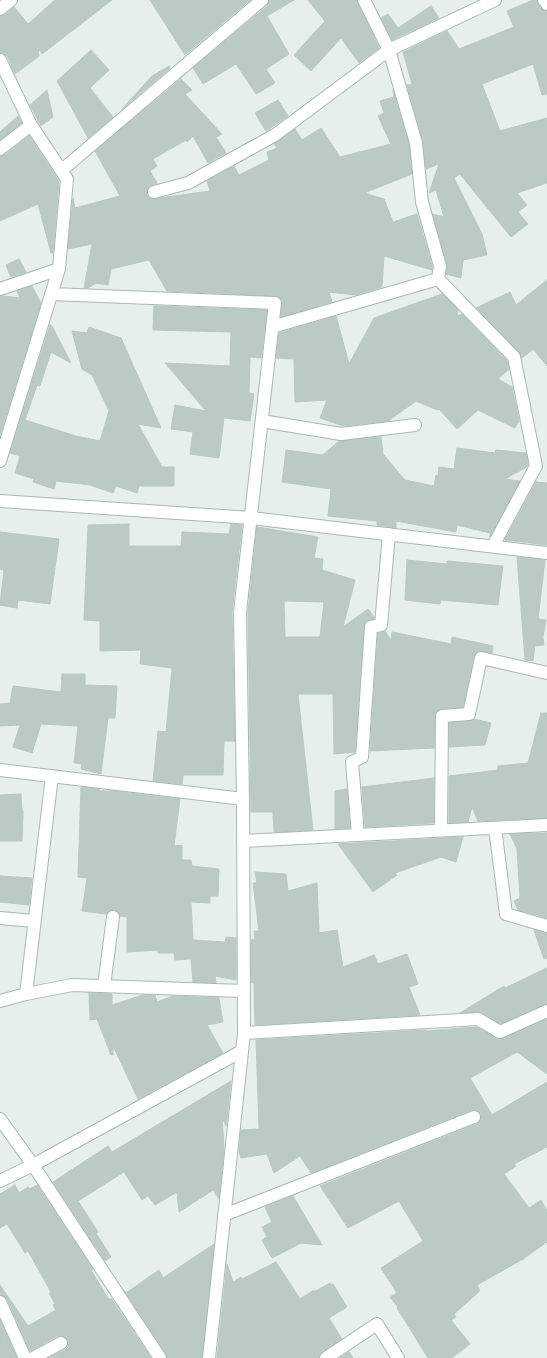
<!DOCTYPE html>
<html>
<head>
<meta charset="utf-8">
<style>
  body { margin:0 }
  canvas { display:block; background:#e6efeb }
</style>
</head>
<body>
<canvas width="547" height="1358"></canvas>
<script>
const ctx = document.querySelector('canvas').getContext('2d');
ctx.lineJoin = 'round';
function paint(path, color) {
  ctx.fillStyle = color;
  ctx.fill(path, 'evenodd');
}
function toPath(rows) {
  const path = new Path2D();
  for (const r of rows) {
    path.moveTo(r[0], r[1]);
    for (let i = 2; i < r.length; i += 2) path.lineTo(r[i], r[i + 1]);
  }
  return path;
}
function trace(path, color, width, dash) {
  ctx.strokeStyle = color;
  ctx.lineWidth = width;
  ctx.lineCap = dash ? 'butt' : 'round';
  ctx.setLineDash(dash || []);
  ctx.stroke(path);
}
const building = toPath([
  [55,0,112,0,42,54,40,50,38,51,39,56,15,74,7,56,4,54,0,53,0,16,5,15,14,7,28,24,55,0],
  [150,0,250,0,185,55,150,0],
  [269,0,294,0,267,16,289,54,266,69,275,83,256,94,236,64,203,84,193,68,267,6,269,0],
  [308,0,357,0,379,48,359,63,341,38,311,71,294,55,325,21,308,0],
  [533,0,537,0,541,8,547,11,547,94,542,95,533,64,482,84,500,131,547,118,547,183,517,193,527,205,518,212,528,224,511,237,460,174,454,178,482,234,487,255,463,260,461,278,446,274,447,264,433,214,444,217,436,190,429,193,439,164,426,169,423,141,407,85,412,84,403,52,447,31,459,49,514,27,507,11,533,0],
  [431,6,439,18,392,40,381,18,388,14,398,28,431,6],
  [91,50,109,70,90,88,113,117,88,138,57,81,91,50],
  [169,66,170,68,122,109,152,76,169,66],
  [181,79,192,90,185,94,222,134,216,137,226,153,208,163,193,136,187,142,186,140,153,159,157,166,150,171,157,183,149,186,147,190,148,197,152,199,210,191,207,181,234,166,239,175,269,160,267,152,277,148,274,144,295,129,302,140,321,128,340,157,391,144,378,116,384,113,380,101,394,97,393,90,409,144,412,174,364,193,384,199,393,222,417,214,432,266,432,270,384,256,382,287,355,295,329,292,332,302,281,317,282,300,279,297,276,296,167,291,149,260,111,269,108,285,96,283,88,288,84,288,92,244,68,249,73,198,75,208,120,196,95,151,181,79],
  [47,90,53,117,41,126,30,105,47,90],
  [278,100,288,116,266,131,255,113,278,100],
  [18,116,22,123,0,140,0,132,18,116],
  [29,136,59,181,53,253,51,253,38,204,0,221,0,156,5,155,29,136],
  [19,259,26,272,11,277,6,265,19,259],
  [547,280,547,366,533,349,522,358,519,352,476,308,510,292,516,305,547,280],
  [32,286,41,303,0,435,0,296,4,296,20,298,17,291,32,286],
  [442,294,458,310,457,316,462,314,507,361,509,369,498,379,512,387,519,421,515,428,478,410,457,429,439,409,437,410,416,401,388,421,343,426,320,418,327,400,295,402,294,359,276,358,279,333,336,316,349,364,374,318,442,294],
  [154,306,267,310,261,358,250,357,249,393,254,394,250,421,224,418,219,458,190,454,193,432,171,429,175,405,206,411,165,363,230,366,231,332,153,330,154,306],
  [50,325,52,326,71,363,51,352,40,386,37,385,25,420,76,436,100,441,109,411,92,375,82,369,72,331,87,333,89,327,121,338,161,428,138,424,162,467,174,467,174,486,139,486,137,493,116,486,113,493,90,485,56,481,54,489,33,482,34,479,15,473,20,456,10,453,50,325],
  [381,437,383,454,405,480,434,486,436,475,438,476,439,467,454,469,457,448,495,453,496,450,526,453,528,465,527,467,505,479,520,481,490,537,490,533,457,525,456,532,396,521,396,528,377,525,377,521,328,516,331,489,282,482,286,450,323,455,339,441,381,437],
  [536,482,547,483,547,545,505,540,536,482],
  [129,524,129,546,181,546,182,532,229,534,231,524,242,525,232,612,235,741,224,741,223,775,183,775,182,784,153,781,158,731,166,732,172,668,140,664,141,650,100,651,100,621,84,620,88,525,129,524],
  [257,527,318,537,314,558,323,559,322,570,355,580,343,627,368,609,374,617,374,619,366,622,364,626,355,752,334,754,333,694,298,694,313,830,274,832,273,812,251,812,248,612,257,527],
  [284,601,324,602,320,637,285,637,284,601],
  [0,532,59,539,50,604,18,600,17,608,0,605,4,570,0,569,0,532],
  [517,557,545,560,538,619,546,620,543,637,544,645,535,646,533,661,525,660,517,557],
  [407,560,447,564,447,561,503,566,498,605,441,600,440,604,405,600,407,560],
  [385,631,391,640,392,632,451,644,452,637,493,646,492,653,479,651,476,653,474,656,463,707,441,709,436,712,434,748,370,751,378,633,385,631],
  [62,674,85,674,85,685,117,686,115,718,108,718,101,774,81,769,82,764,74,763,78,726,41,724,32,753,13,747,20,725,0,726,0,704,10,703,13,686,61,692,62,674],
  [541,713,547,713,547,818,478,821,472,807,468,822,449,823,449,776,498,770,498,766,528,763,541,713],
  [474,719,491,723,485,745,449,747,449,723,470,721,474,719],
  [434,778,434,823,365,827,362,787,434,778],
  [81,787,99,789,99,791,113,791,180,799,174,846,182,845,182,860,191,860,192,866,219,869,218,896,210,896,210,903,191,902,193,940,225,942,226,937,236,938,236,980,215,976,216,983,193,982,191,959,175,960,174,953,158,953,158,950,127,952,127,917,120,916,117,911,110,910,106,914,82,911,87,878,78,877,81,787],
  [347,789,350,828,335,829,335,791,347,789],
  [21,794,22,811,23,811,22,841,0,841,0,795,21,794],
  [547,833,547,918,518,910,514,901,520,898,517,849,510,834,547,833],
  [463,837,456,862,441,857,395,873,397,875,373,892,338,844,463,837],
  [255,872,286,874,288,891,317,883,319,933,337,930,343,967,374,955,378,964,407,954,418,984,409,987,420,1015,255,1025,254,983,251,982,251,939,255,940,254,931,259,931,253,883,257,883,255,872],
  [0,876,32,878,29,905,0,902,0,876],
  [534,930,547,933,547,958,544,959,534,930],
  [547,968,547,1004,500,1024,481,1012,460,1013,504,986,505,988,547,968],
  [89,993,112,994,112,1005,143,995,155,995,157,1002,173,996,219,998,223,1022,207,1025,223,1053,138,1099,114,1048,113,1048,113,1055,111,1055,97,1019,90,1020,89,993],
  [547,1019,547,1074,517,1052,470,1078,492,1115,547,1082,547,1147,514,1164,516,1166,504,1174,529,1208,541,1200,547,1211,547,1242,523,1259,477,1285,480,1291,454,1314,456,1317,451,1320,470,1344,452,1358,428,1358,397,1308,398,1307,390,1297,397,1293,381,1268,423,1241,399,1201,348,1228,320,1186,477,1124,481,1118,481,1114,476,1110,471,1110,311,1173,300,1156,274,1173,267,1154,241,1158,239,1152,241,1130,259,1129,256,1040,426,1030,426,1031,476,1027,500,1039,547,1019],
  [231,1081,226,1126,222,1116,224,1148,219,1199,213,1190,179,1212,177,1192,155,1205,148,1196,142,1200,124,1172,78,1201,98,1232,96,1233,111,1257,105,1261,53,1182,108,1146,112,1152,231,1081],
  [15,1185,19,1193,28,1187,30,1189,37,1185,93,1269,91,1270,109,1300,111,1298,151,1358,49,1358,65,1350,68,1347,68,1340,62,1336,57,1336,30,1351,7,1299,4,1296,0,1295,0,1285,28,1326,56,1310,53,1305,55,1304,49,1293,51,1292,28,1251,25,1253,7,1224,0,1228,0,1194,15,1185],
  [293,1196,322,1245,301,1243,272,1258,262,1240,267,1237,262,1227,272,1222,265,1207,293,1196],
  [214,1244,202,1358,167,1358,166,1354,124,1290,126,1293,159,1270,163,1278,214,1244],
  [276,1262,300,1299,314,1290,314,1292,330,1283,331,1285,333,1284,347,1307,329,1318,342,1339,322,1352,319,1358,217,1358,227,1264,233,1282,241,1277,242,1279,276,1262],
  [0,1320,17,1358,0,1358,0,1320],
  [349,1352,353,1358,340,1358,349,1352]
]);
const minor = toPath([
  [364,0,389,50,416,143,422,202,440,266,438,279],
  [544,0,547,4],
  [0,9,11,0],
  [0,60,31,125,67,179,59,269,0,461],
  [0,149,31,125],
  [62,170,262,0],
  [154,192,188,183,275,135,389,50,495,0],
  [438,279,514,357,536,466,493,546],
  [0,289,59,269],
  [51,294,275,303,240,612,243,799,244,1033,209,1358],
  [272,327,438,279],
  [262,421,341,434,415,425],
  [0,501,251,518,547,553],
  [0,770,243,799],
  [52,776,26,994,72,985,243,991],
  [495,828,506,914,547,926],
  [441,830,442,716,469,714,481,658,547,673],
  [358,835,352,762,362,757,371,627,381,625,389,534],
  [243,841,547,825],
  [0,918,34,921],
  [104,986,113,917],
  [0,1001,26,994],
  [244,1033,478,1019,500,1032,547,1011],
  [0,1119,33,1165,160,1358],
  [0,1181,33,1165,242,1051],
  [224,1215,474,1117],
  [0,1302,25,1358],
  [33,1358,61,1343],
  [326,1358,377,1324,398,1358]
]);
paint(building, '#bbcac4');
trace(building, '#b8c9c2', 1);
trace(minor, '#a8b8b2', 14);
trace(minor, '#fff', 12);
</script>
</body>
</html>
